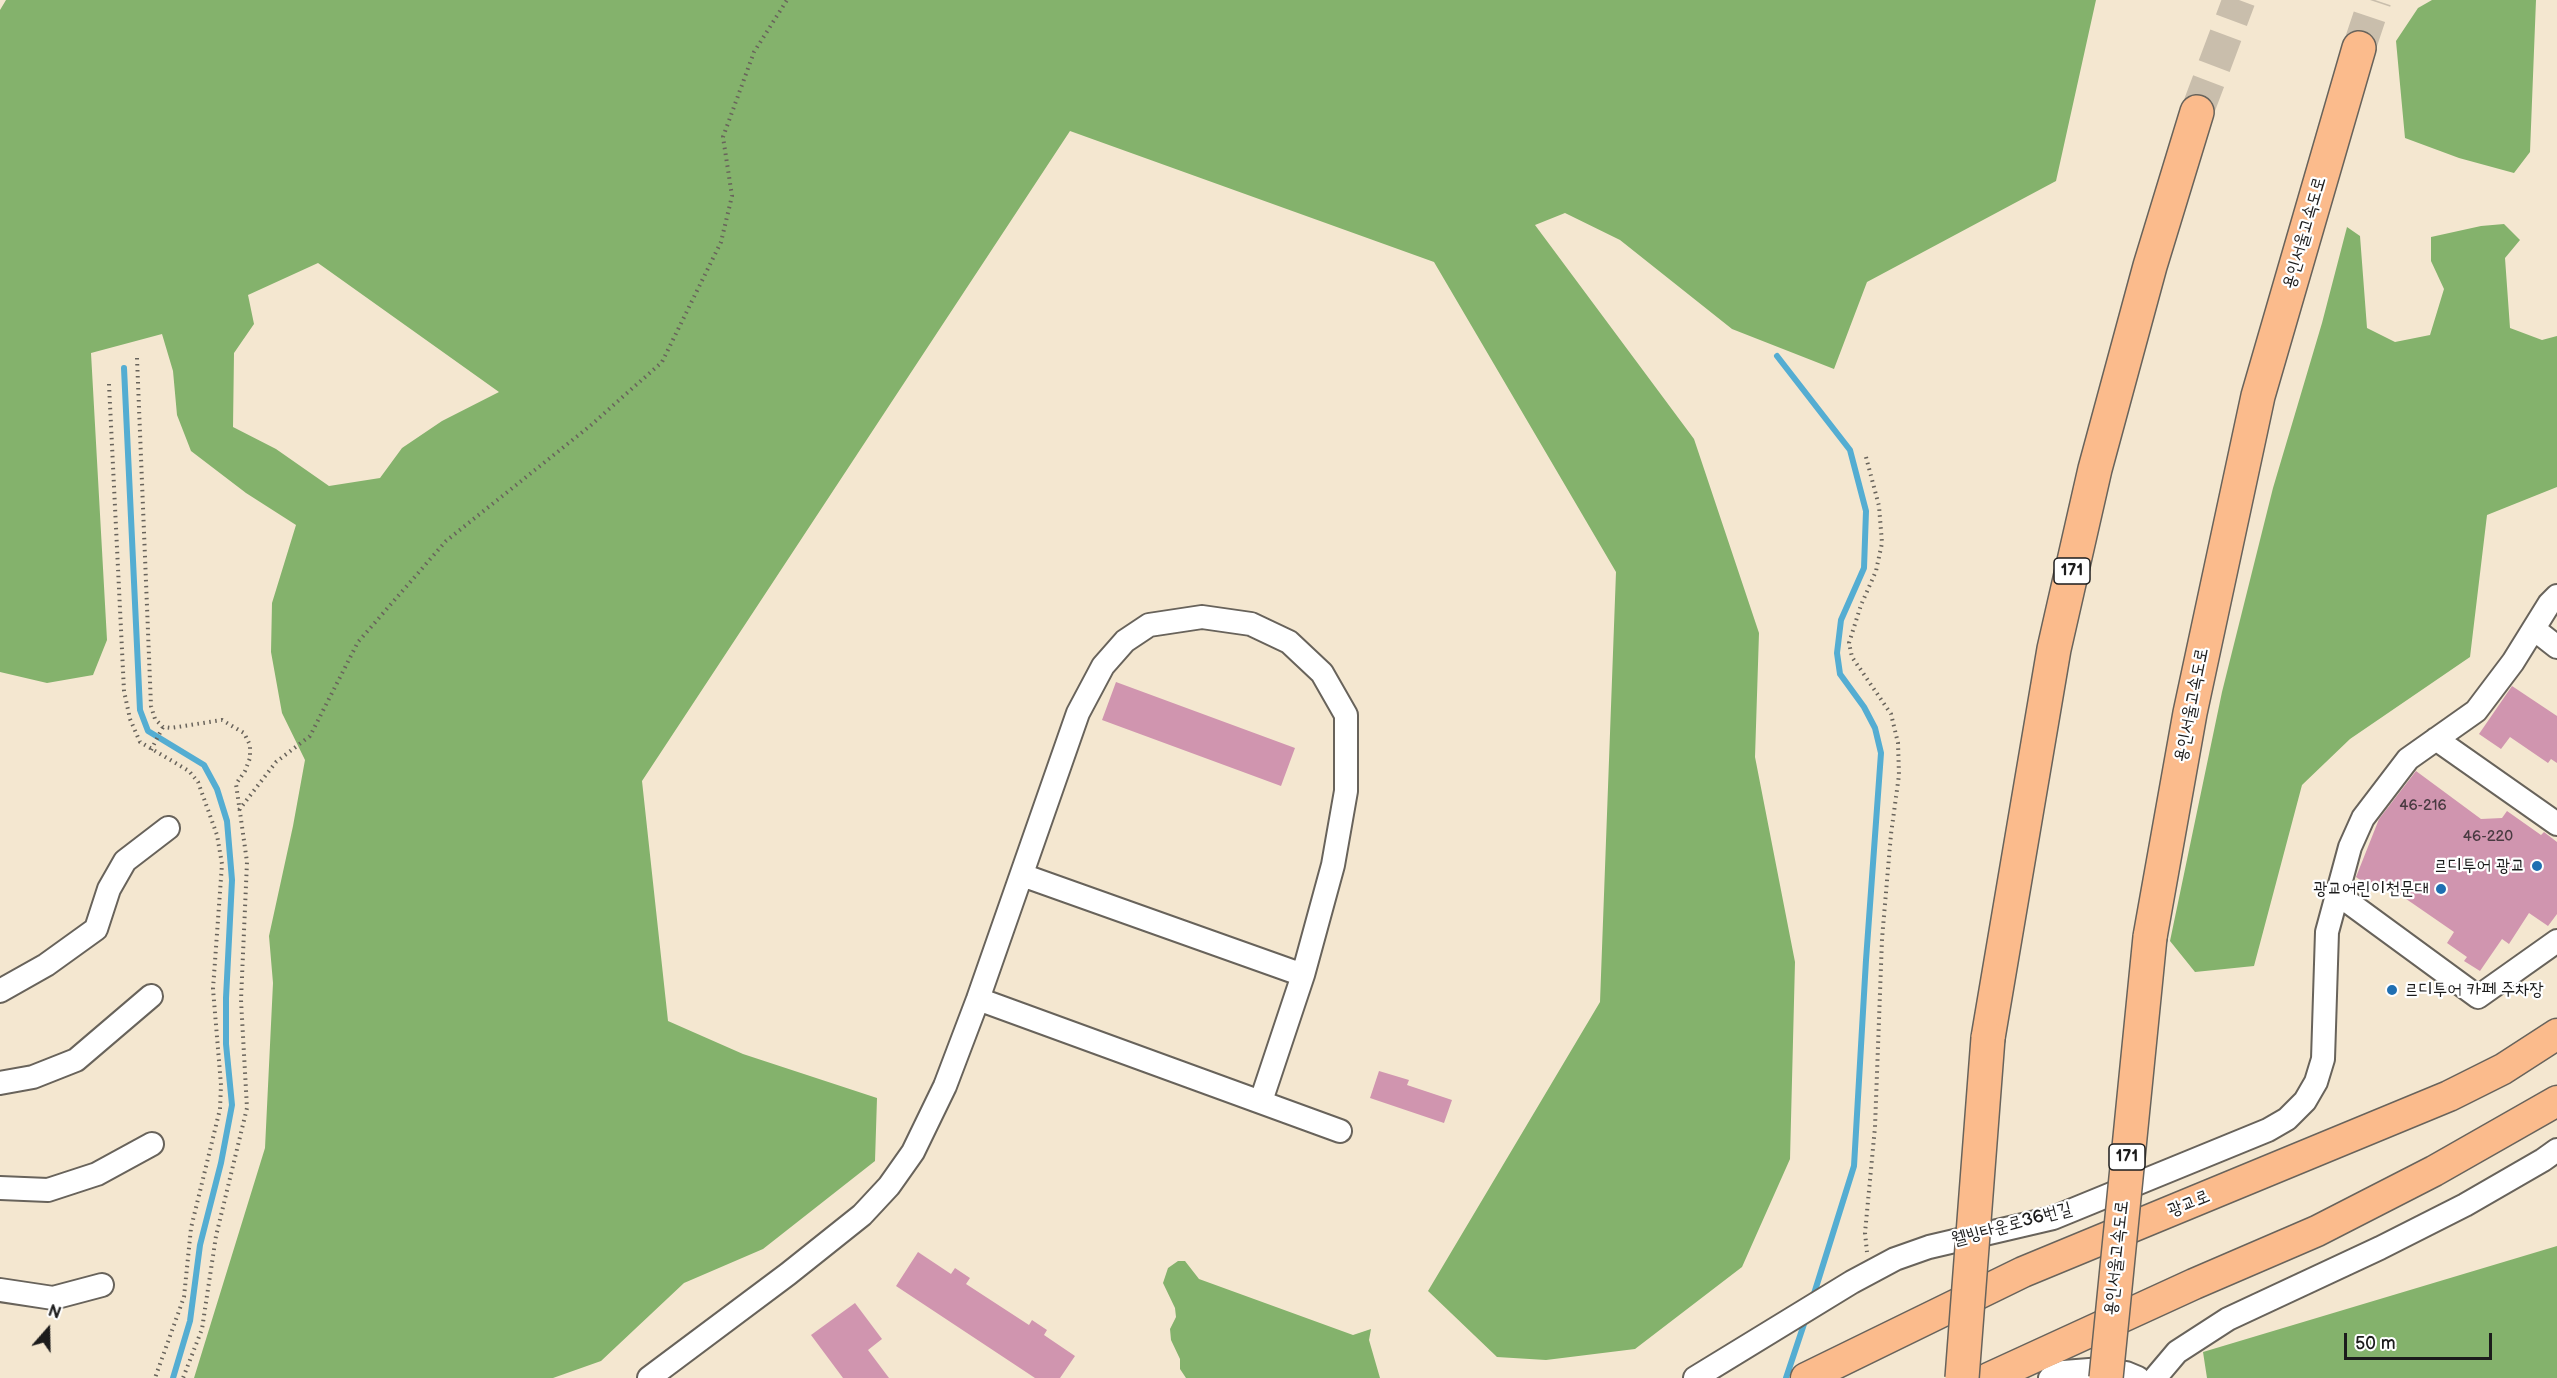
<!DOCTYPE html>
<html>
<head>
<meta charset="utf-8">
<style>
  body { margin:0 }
  #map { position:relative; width:2557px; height:1378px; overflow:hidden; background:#f4e7d0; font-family:"Balsamiq Sans",sans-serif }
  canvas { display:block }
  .north { position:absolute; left:18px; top:1300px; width:60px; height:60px; -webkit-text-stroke:4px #fff; paint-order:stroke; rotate:20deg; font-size:16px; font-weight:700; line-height:24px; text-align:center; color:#1c1c1c }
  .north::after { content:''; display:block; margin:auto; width:21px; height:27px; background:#1c1c1c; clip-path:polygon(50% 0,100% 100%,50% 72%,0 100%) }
  .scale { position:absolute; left:2344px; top:1333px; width:148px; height:27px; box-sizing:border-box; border:3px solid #1c1c1c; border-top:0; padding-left:8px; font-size:18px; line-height:21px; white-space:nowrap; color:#1c1c1c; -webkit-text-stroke:4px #fff; paint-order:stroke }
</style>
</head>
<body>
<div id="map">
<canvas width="2557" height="1378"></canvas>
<div class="north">N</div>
<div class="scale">50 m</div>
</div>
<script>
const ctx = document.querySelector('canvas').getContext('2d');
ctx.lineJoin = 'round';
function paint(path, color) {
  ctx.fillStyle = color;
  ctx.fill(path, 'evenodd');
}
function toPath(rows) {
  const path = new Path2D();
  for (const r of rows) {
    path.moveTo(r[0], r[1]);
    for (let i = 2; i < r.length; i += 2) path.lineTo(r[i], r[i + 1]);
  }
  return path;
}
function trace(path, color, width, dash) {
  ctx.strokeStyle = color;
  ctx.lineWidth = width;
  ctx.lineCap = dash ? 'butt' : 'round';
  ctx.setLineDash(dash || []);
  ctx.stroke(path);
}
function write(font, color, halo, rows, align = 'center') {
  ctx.font = font + ' "Balsamiq Sans","Poor Story",sans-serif';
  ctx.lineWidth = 4.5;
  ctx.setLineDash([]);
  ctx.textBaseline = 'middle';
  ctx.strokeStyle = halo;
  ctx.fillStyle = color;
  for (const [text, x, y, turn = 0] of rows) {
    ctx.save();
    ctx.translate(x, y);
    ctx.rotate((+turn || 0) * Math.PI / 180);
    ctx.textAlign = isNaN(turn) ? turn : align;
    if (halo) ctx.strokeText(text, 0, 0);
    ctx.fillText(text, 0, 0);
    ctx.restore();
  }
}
const forest = toPath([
  [6,0,2096,0,2056,181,1867,282,1834,369,1732,329,1620,240,1565,213,1535,225,1694,439,1759,633,1755,757,1795,962,1790,1159,1742,1267,1635,1349,1546,1360,1497,1357,1428,1291,1600,1002,1616,572,1434,262,1070,131,642,781,668,1021,743,1054,877,1098,875,1161,763,1249,684,1283,601,1361,553,1378,194,1378,265,1148,273,983,269,936,293,826,305,760,282,713,271,652,272,603,296,525,246,493,191,451,177,415,173,371,162,334,91,353,107,640,93,675,47,683,0,672,0,10],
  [318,263,499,392,442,421,402,448,380,478,329,486,276,449,233,427,234,353,254,324,248,295],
  [2432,0,2536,0,2530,152,2514,173,2459,158,2405,138,2396,41,2418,8],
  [2504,224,2520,240,2505,258,2510,328,2542,340,2557,336,2557,487,2487,515,2470,657,2350,739,2302,785,2254,966,2195,972,2170,941,2222,692,2273,488,2322,323,2347,227,2360,236,2367,328,2395,342,2430,335,2444,289,2431,261,2431,237,2481,226],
  [2557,1246,2557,1378,2207,1378,2203,1352],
  [1178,1261,1185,1261,1199,1279,1353,1335,1371,1329,1369,1340,1380,1378,1186,1378,1180,1369,1180,1359,1171,1340,1170,1329,1176,1317,1175,1308,1163,1283,1168,1268]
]);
const stream = toPath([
  [1777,356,1850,450,1866,511,1864,568,1841,620,1837,653,1840,674,1864,707,1875,728,1881,753,1866,960,1854,1166,1813,1297],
  [124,368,140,710,148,731,204,765,217,789,227,821,232,880,226,998,226,1044,232,1105,221,1163,200,1245,190,1321,173,1378],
  [1786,1378,1806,1318]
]);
const building = toPath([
  [1116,682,1295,748,1281,786,1102,720],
  [2512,686,2557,716,2557,763,2551,759,2548,763,2510,737,2501,749,2479,734],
  [2416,771,2481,819,2502,818,2507,811,2541,835,2544,832,2557,842,2557,914,2548,926,2529,913,2509,944,2502,939,2480,971,2464,961,2467,957,2447,943,2454,932,2383,883,2377,892,2356,877,2379,819],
  [1379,1071,1409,1080,1407,1085,1452,1100,1444,1123,1370,1098],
  [918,1252,951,1274,955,1268,970,1278,966,1284,1029,1325,1032,1320,1047,1330,1044,1335,1075,1356,1060,1378,1035,1378,896,1286],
  [855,1303,882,1339,868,1350,889,1378,843,1378,811,1335]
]);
const highwayTunnel = toPath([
  [2359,48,2375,0],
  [2197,112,2239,0]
]);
const path = toPath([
  [137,358,151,706,155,719,163,727,171,728,222,720,244,733,250,745,250,758,245,771,236,784,247,862,241,1000,247,1108,216,1236,202,1329,183,1378],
  [109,384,124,691,130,719,140,742,189,771,198,782,217,835,222,864,213,989,221,1085,220,1109,191,1228,184,1297,155,1378],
  [1866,457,1879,506,1882,543,1876,571,1861,605,1849,643,1852,657,1891,714,1898,743,1899,775,1891,834,1882,939,1875,1127,1865,1233,1867,1252],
  [151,750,163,727],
  [239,810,276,762,310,736,358,642,446,541,590,426,662,362,721,242,732,196,723,137,754,52,787,0]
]);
const minor = toPath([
  [2534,629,2557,647],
  [2436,739,2557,824],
  [1022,875,1303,975],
  [2336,893,2478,997,2557,941],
  [0,991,46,965,96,929,109,889,125,861,168,828],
  [978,999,1340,1131],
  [0,1083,33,1077,76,1060,151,996],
  [0,1188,48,1190,97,1174,152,1144],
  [0,1290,53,1298,102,1285],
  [649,1378,788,1274,862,1215,889,1186,913,1152,945,1086,978,999,1078,713,1103,666,1125,641,1149,625,1202,617,1251,624,1289,642,1322,673,1346,715,1346,791,1333,865,1303,975,1261,1101],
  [1695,1378,1852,1282,1895,1259,1929,1247,2053,1218,2268,1130,2287,1119,2305,1101,2316,1082,2323,1059,2327,932,2350,847,2363,818,2408,759,2476,711,2513,662,2549,604,2557,596],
  [2050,1378,2064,1372,2102,1369,2126,1373,2138,1378],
  [2155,1378,2177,1352,2228,1319,2380,1248,2465,1205,2543,1160,2557,1150]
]);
const major = toPath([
  [1806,1378,2023,1272,2449,1096,2503,1069,2557,1034],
  [1989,1378,2194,1284,2317,1231,2434,1171,2557,1101]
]);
const highway = toPath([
  [2150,937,2190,713,2258,396,2359,48],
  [1988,1038,2054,649,2095,469,2150,266,2197,112]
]);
const highwayBridge = toPath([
  [1962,1378,1988,1038],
  [2106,1378,2150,937]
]);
const markers = [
  [2537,866,6,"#1f6fb2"],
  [2441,889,6,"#1f6fb2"],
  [2392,990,6,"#1f6fb2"]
];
const numberNames = [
  ["46-216",2423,806],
  ["46-220",2488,837]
];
const shields = [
  [2072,571,36],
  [2127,1157,36]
];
const shieldNames = [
  ["171",2072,571],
  ["171",2127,1157]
];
const streetNames = [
  ["용인서울고속도로",2305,233,-74],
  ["용인서울고속도로",2192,705,-79],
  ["광교로",2189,1204,-22],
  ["웰빙타운로36번길",2012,1225,-15],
  ["용인서울고속도로",2117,1258,-84]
];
const poiNames = [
  ["르디투어 광교",2525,866],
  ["광교어린이천문대",2429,889],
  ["르디투어 카페 주차장",2404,990,"left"]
];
paint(forest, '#84b26c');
trace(stream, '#54add2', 6);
paint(building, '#d095af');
trace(highwayTunnel, '#c9beac', 33, [33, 16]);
trace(minor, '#68635b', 26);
trace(major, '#68635b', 33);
trace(highway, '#68635b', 36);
trace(path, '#68635b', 4, [1.5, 4.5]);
trace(minor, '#fff', 22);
trace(major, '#fbbb8c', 30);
trace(highway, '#fbbb8c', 33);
trace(highwayBridge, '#68635b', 36, []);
trace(highwayBridge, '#fbbb8c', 33);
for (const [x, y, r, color] of markers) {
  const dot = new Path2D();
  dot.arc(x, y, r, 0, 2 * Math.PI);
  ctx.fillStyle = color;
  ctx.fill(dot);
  trace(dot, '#fff', 2);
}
write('15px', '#493a41', null, numberNames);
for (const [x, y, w] of shields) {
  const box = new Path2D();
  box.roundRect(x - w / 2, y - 13, w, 26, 4.5);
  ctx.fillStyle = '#fff';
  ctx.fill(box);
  trace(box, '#1c1c1c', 1.5);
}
write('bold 16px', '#1c1c1c', null, shieldNames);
write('18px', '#1c1c1c', '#fff', streetNames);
write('18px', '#1c1c1c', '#fff', poiNames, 'right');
</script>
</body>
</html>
